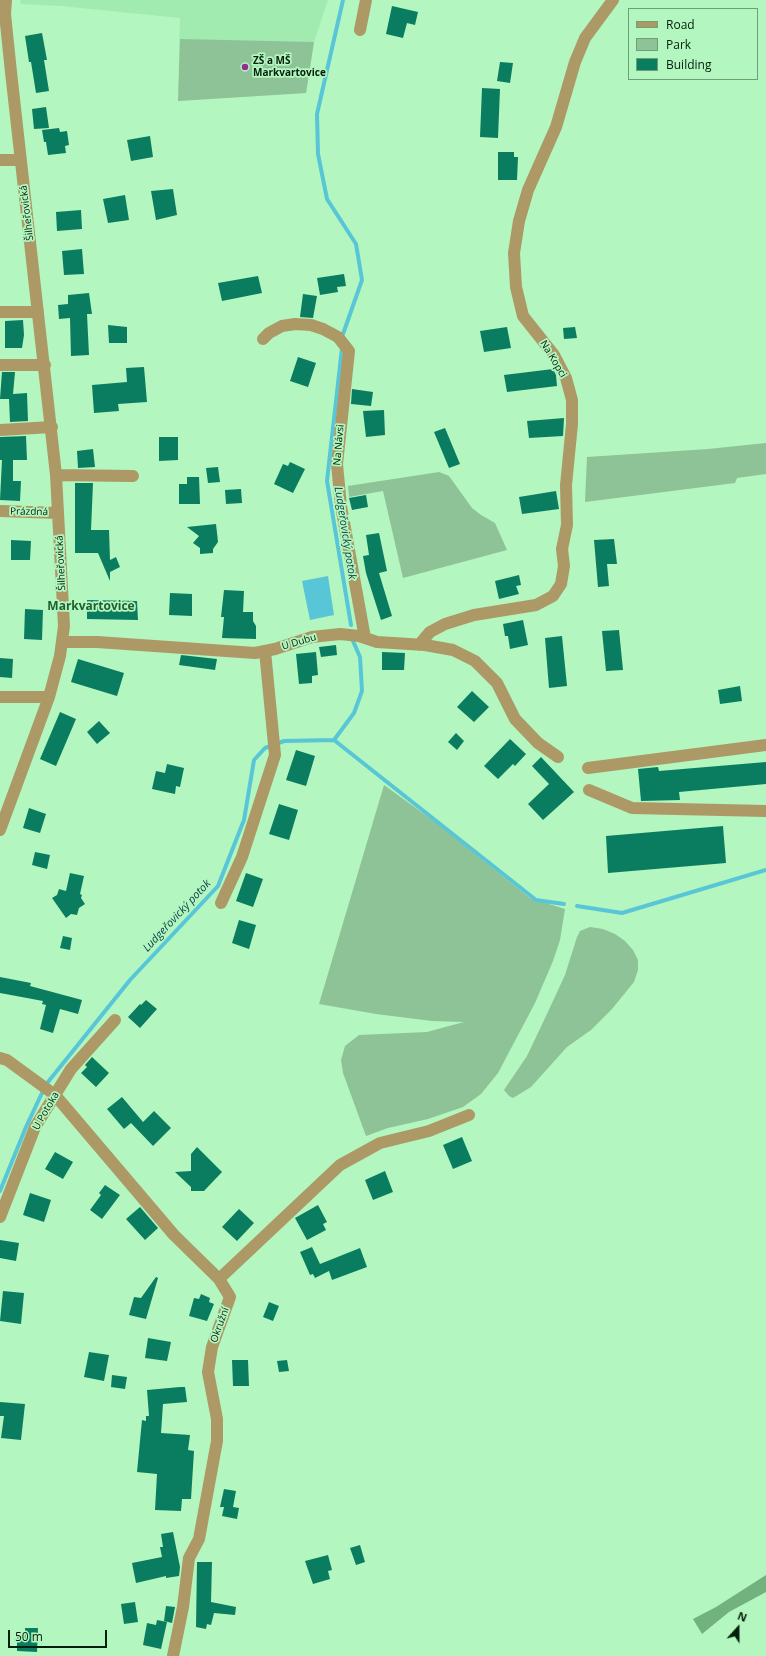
<!DOCTYPE html>
<html>
<head>
<meta charset="utf-8">
<style>
  body { margin:0 }
  #map { position:relative; width:766px; height:1656px; overflow:hidden; background:#b3f6bf; font-family:"Open Sans",sans-serif }
  canvas { display:block }
  .legend { position:absolute; left:628px; top:8px; width:130px; height:72px; box-sizing:border-box; background:#b3f6bf; border:1px solid #6da077; margin:0; padding:5px 7px; list-style:none; font-size:12px; color:#041f0b }
  .legend li { display:flex; align-items:center; gap:8px; height:20px }
  .legend b { width:20px; border:1px solid #6da077 }
  .north { position:absolute; left:718px; top:1608px; width:40px; height:40px; -webkit-text-stroke:3px #b3f6bf; paint-order:stroke; rotate:21deg; font-size:11px; font-weight:700; line-height:16px; text-align:center; color:#041f0b }
  .north::after { content:''; display:block; margin:auto; width:14px; height:18px; background:#041f0b; clip-path:polygon(50% 0,100% 100%,50% 72%,0 100%) }
  .scale { position:absolute; left:8px; top:1630px; width:99px; height:18px; box-sizing:border-box; border:2px solid #041f0b; border-top:0; padding-left:5px; font-size:12px; line-height:14px; white-space:nowrap; color:#041f0b; -webkit-text-stroke:3px #b3f6bf; paint-order:stroke }
</style>
</head>
<body>
<div id="map">
<canvas width="766" height="1656"></canvas>
<ul class="legend">
<li><b style="height:5px;background:#ad9966"></b>Road</li>
<li><b style="height:11px;background:#8ec397"></b>Park</li>
<li><b style="height:11px;background:#0a7d60"></b>Building</li>
</ul>
<div class="north">N</div>
<div class="scale">50 m</div>
</div>
<script>
const ctx = document.querySelector('canvas').getContext('2d');
ctx.lineJoin = 'round';
function paint(path, color) {
  ctx.fillStyle = color;
  ctx.fill(path, 'evenodd');
}
function toPath(rows) {
  const path = new Path2D();
  for (const r of rows) {
    path.moveTo(r[0], r[1]);
    for (let i = 2; i < r.length; i += 2) path.lineTo(r[i], r[i + 1]);
  }
  return path;
}
function trace(path, color, width, dash) {
  ctx.strokeStyle = color;
  ctx.lineWidth = width;
  ctx.lineCap = dash ? 'butt' : 'round';
  ctx.setLineDash(dash || []);
  ctx.stroke(path);
}
function write(font, color, halo, rows, align = 'center') {
  ctx.font = font + ' "Open Sans",sans-serif';
  ctx.lineWidth = 3.5;
  ctx.setLineDash([]);
  ctx.textBaseline = 'middle';
  ctx.strokeStyle = halo;
  ctx.fillStyle = color;
  for (const [text, x, y, turn = 0] of rows) {
    ctx.save();
    ctx.translate(x, y);
    ctx.rotate((+turn || 0) * Math.PI / 180);
    ctx.textAlign = isNaN(turn) ? turn : align;
    if (halo) ctx.strokeText(text, 0, 0);
    ctx.fillText(text, 0, 0);
    ctx.restore();
  }
}
const built = toPath([
  [21,0,328,0,314,42,306,93,178,101,180,18,61,6,20,4]
]);
const green = toPath([
  [180,39,314,42,306,93,178,101],
  [766,443,766,474,737,478,735,483,585,502,587,457,708,449],
  [439,472,449,476,472,508,481,515,495,523,507,550,403,578,383,491,349,497,348,486],
  [384,785,438,824,530,898,565,909,560,940,553,961,535,1003,498,1073,481,1094,463,1107,428,1119,388,1128,366,1136,343,1073,341,1060,345,1046,359,1035,427,1032,464,1022,432,1021,376,1014,319,1004],
  [590,927,603,929,615,934,625,941,633,950,638,960,638,970,634,982,612,1009,591,1030,567,1047,531,1087,513,1098,509,1096,504,1090,527,1056,546,1016,565,975,577,937,580,931]
]);
const forest = toPath([
  [766,1575,766,1592,729,1612,702,1634,693,1619,716,1607]
]);
const water = toPath([
  [328,576,334,615,310,620,302,581]
]);
const stream = toPath([
  [343,334,362,280,356,244,327,199,318,154,317,114,343,0],
  [342,348,327,481,351,625],
  [334,740,536,900,564,904],
  [577,906,622,913,766,870],
  [48,1082,130,980,218,886,244,820,254,760,265,748,284,741,334,740,354,713,362,691,360,657,353,641],
  [0,1191,26,1127,42,1093]
]);
const building = toPath([
  [392,6,418,12,415,25,407,23,403,38,386,34],
  [42,33,47,60,44,60,49,91,36,93,31,62,29,62,25,36],
  [500,62,513,63,510,83,497,81],
  [482,88,500,89,498,138,480,137],
  [46,107,49,128,34,129,32,109],
  [59,128,60,132,67,131,69,145,65,146,66,153,48,155,46,142,44,142,42,130],
  [150,136,153,157,131,161,127,140],
  [498,152,514,152,514,157,518,157,517,180,498,180],
  [173,189,177,215,156,220,151,191],
  [125,195,129,220,108,223,103,199],
  [81,210,82,229,57,231,56,212],
  [82,249,84,274,64,275,62,251],
  [344,274,346,286,337,287,338,292,320,295,317,278],
  [258,276,262,293,222,301,218,283],
  [89,293,92,314,87,314,89,355,71,356,70,318,59,319,58,305,68,304,68,295],
  [303,294,317,296,313,318,300,317],
  [23,320,24,335,22,348,5,348,5,321],
  [108,325,127,327,127,343,109,343],
  [507,327,511,348,484,352,480,331],
  [575,327,577,338,564,339,563,328],
  [298,357,316,363,308,387,290,381],
  [144,367,147,402,118,404,119,411,94,413,92,385,127,382,126,368],
  [553,369,556,375,557,386,507,392,504,375],
  [2,372,15,372,13,394,27,393,28,421,10,422,9,399,0,399],
  [352,389,373,392,371,406,351,404],
  [384,410,385,435,366,437,363,411],
  [564,418,563,436,529,438,527,421],
  [445,428,460,464,449,468,434,432],
  [26,436,27,460,13,460,13,481,21,481,20,501,0,500,2,460,0,460,0,437],
  [159,437,178,437,178,460,159,461],
  [93,449,95,467,78,468,77,451],
  [290,462,305,469,293,493,274,484,283,464,288,466],
  [218,467,220,482,208,483,206,468],
  [187,477,199,477,200,504,179,504,179,484,187,484],
  [75,483,93,483,91,530,109,530,110,560,116,557,120,567,110,572,110,581,98,553,75,553],
  [241,489,242,503,226,504,225,490],
  [556,491,559,509,522,514,519,497],
  [366,495,368,507,352,510,349,498],
  [216,524,218,542,213,549,213,553,200,554,200,548,193,543,199,536,187,527],
  [379,533,387,571,379,573,392,616,381,620,366,573,363,556,369,555,366,535],
  [614,539,617,564,607,564,609,586,598,587,594,540],
  [11,540,31,541,30,560,11,560],
  [519,575,521,585,516,586,519,594,499,599,495,581],
  [224,590,244,591,243,612,253,612,253,621,256,626,256,639,222,638,224,617,221,617],
  [170,593,192,594,192,616,169,615],
  [87,600,137,601,138,620,87,619],
  [25,609,43,610,42,640,24,639],
  [523,620,528,645,510,649,508,636,505,636,503,624],
  [619,630,623,670,606,671,602,631],
  [562,636,567,686,549,688,545,638],
  [336,645,337,655,321,657,319,647],
  [316,652,318,675,312,676,312,683,299,684,296,654],
  [382,652,405,653,404,670,382,670],
  [181,655,217,659,215,670,179,665],
  [0,658,13,659,12,678,0,677],
  [78,659,124,673,117,696,71,682],
  [740,686,742,701,720,704,718,690],
  [472,691,489,707,474,722,457,707],
  [60,712,76,719,56,766,40,759],
  [99,721,110,733,97,744,87,732],
  [456,733,464,741,457,750,448,742],
  [510,739,526,754,515,766,513,764,498,779,484,766],
  [296,750,315,756,306,786,286,780],
  [541,757,574,792,543,820,528,804,549,784,532,766],
  [766,762,766,784,679,792,680,800,641,801,638,769,658,767,659,771],
  [167,764,184,768,180,787,176,786,175,794,152,789,156,771,165,773],
  [279,804,298,810,289,840,269,834],
  [29,808,46,814,40,833,23,828],
  [723,826,726,863,608,873,606,836],
  [35,852,50,855,47,869,32,865],
  [70,873,84,876,80,894,82,895,81,898,85,904,79,908,77,915,71,914,66,918,52,898,57,895,59,889,66,891],
  [246,873,263,879,253,907,236,901],
  [239,920,256,925,249,949,232,943],
  [63,936,72,938,70,950,60,948],
  [0,977,31,983,30,986,82,1000,78,1014,60,1009,53,1033,40,1029,46,1005,42,1004,43,1001,0,993],
  [146,1000,157,1009,140,1028,128,1017,140,1004,141,1005],
  [92,1057,109,1073,96,1087,81,1073,87,1067,85,1065],
  [122,1097,143,1122,154,1111,171,1128,153,1146,131,1123,124,1129,107,1109],
  [462,1137,472,1161,453,1169,443,1145],
  [197,1147,222,1172,204,1191,191,1191,191,1187,175,1172,191,1171,191,1154],
  [55,1152,73,1162,63,1179,45,1169],
  [385,1171,393,1192,373,1200,365,1180],
  [105,1185,120,1195,102,1219,90,1210,101,1195,99,1193],
  [30,1193,51,1200,44,1222,23,1215],
  [318,1205,327,1222,323,1224,326,1230,307,1240,295,1218],
  [140,1207,158,1228,145,1240,126,1219],
  [239,1209,254,1223,237,1241,222,1227],
  [0,1240,19,1243,16,1261,0,1258],
  [312,1247,320,1264,360,1248,367,1267,332,1280,329,1271,315,1278,313,1274,310,1275,300,1252],
  [156,1277,158,1278,146,1319,129,1315,134,1297,141,1298],
  [3,1291,24,1293,21,1324,0,1321],
  [201,1294,210,1298,209,1302,214,1304,207,1321,189,1316,194,1298,199,1299],
  [269,1302,279,1306,273,1321,263,1317],
  [148,1338,171,1342,167,1361,145,1358],
  [89,1352,109,1355,104,1381,84,1377],
  [232,1360,248,1360,249,1386,233,1386],
  [287,1360,289,1371,279,1372,277,1361],
  [112,1375,127,1377,125,1389,111,1387],
  [180,1387,185,1387,187,1402,163,1404,161,1433,190,1435,188,1450,194,1451,191,1499,182,1499,181,1511,155,1510,157,1474,137,1472,142,1420,146,1421,146,1416,149,1416,147,1390],
  [0,1402,25,1404,21,1440,1,1438,4,1416,0,1416],
  [224,1489,236,1491,233,1507,239,1508,237,1519,222,1516,224,1507,220,1507],
  [173,1532,180,1567,179,1576,166,1578,166,1576,136,1583,132,1563,162,1557,160,1547,163,1547,161,1534],
  [360,1545,365,1562,356,1565,350,1548],
  [328,1555,332,1570,328,1571,330,1579,313,1584,305,1561],
  [197,1562,212,1562,211,1602,236,1607,235,1615,214,1613,211,1625,207,1624,206,1629,196,1627],
  [135,1602,138,1622,124,1624,121,1604],
  [166,1606,175,1607,172,1623,164,1621],
  [157,1620,167,1622,161,1649,143,1645,147,1623,156,1625],
  [25,1628,38,1628,37,1652,17,1651,17,1632,25,1632]
]);
const minor = toPath([
  [360,30,366,0],
  [0,160,21,160],
  [0,312,38,312],
  [263,339,269,333,282,326,295,324,311,325,323,329,338,337,349,351,337,464,341,506,365,638],
  [0,365,45,365],
  [0,430,52,427],
  [56,475,133,476],
  [0,511,58,513],
  [62,642,97,642,255,653,275,649,312,637,340,634,359,636,377,642,425,645,453,650,475,661,497,683,515,719,538,743,558,757],
  [419,645,430,632,445,624,474,615,536,605,553,596,561,584,564,566,562,549,567,525,566,485,572,424,572,400,566,378,554,355,523,316,516,287,514,253,519,221,528,190,556,127,575,62,585,38,613,0],
  [0,697,49,697],
  [588,768,766,745],
  [589,790,632,808,766,811],
  [0,830,49,697,60,656,64,626,56,475,11,72,5,14,6,0],
  [221,903,242,857,275,755,265,651],
  [0,1058,7,1060,55,1095,174,1235,219,1279,230,1297,212,1347,208,1372,217,1419,217,1441,199,1539,189,1558,183,1607,173,1656],
  [0,1217,35,1127,71,1069,115,1020],
  [219,1279,340,1165,380,1143,429,1131,469,1115]
]);
const markers = [
  [245,67,4,"#952d91"]
];
const poiNames = [
  ["ZŠ a MŠ",253,61],
  ["Markvartovice",253,73]
];
const streetNames = [
  ["Šilheřovická",27,213,-97],
  ["Na Kopci",553,359,59],
  ["Na Návsi",339,445,-85],
  ["Prázdná",29,512,1],
  ["Šilheřovická",61,563,-93],
  ["U Dubu",299,642,-16],
  ["U Potoka",46,1111,-60],
  ["Okružní",220,1325,-70]
];
const waterNames = [
  ["Ludgeřovický potok",345,533,81],
  ["Ludgeřovický potok",177,916,-47]
];
const quarterNames = [
  ["Markvartovice",91,607]
];
paint(built, '#a2ebb0');
paint(green, '#8ec397');
paint(forest, '#71b27e');
paint(water, '#59c6d7');
trace(stream, '#59c6d7', 4);
paint(building, '#0a7d60');
trace(minor, '#ad9966', 12);
for (const [x, y, r, color] of markers) {
  const dot = new Path2D();
  dot.arc(x, y, r, 0, 2 * Math.PI);
  ctx.fillStyle = color;
  ctx.fill(dot);
  trace(dot, '#b3f6bf', 1.5);
}
write('bold 10px', '#041f0b', '#b3f6bf', poiNames, 'left');
write('10px', '#041f0b', '#b3f6bf', streetNames);
write('italic 11px', '#0f4149', '#b3f6bf', waterNames);
write('bold 12px', '#1e6031', '#b3f6bf', quarterNames);
</script>
</body>
</html>
